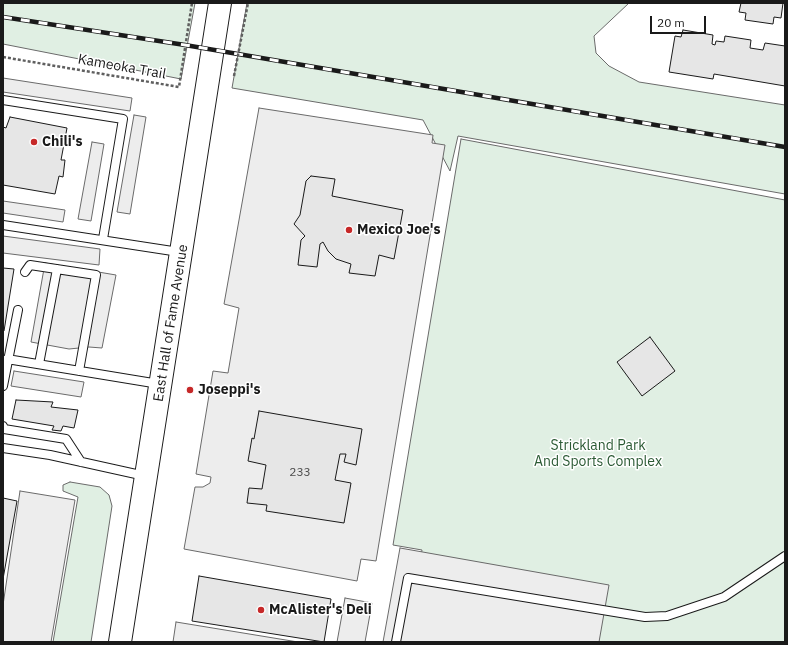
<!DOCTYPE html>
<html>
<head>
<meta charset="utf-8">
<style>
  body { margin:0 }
  #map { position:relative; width:788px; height:645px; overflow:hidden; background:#fff; font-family:"IBM Plex Sans",sans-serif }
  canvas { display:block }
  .frame { position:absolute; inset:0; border:4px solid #1a1a1a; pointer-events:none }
  .scale { position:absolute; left:650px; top:16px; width:56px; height:18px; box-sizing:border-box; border:2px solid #1a1a1a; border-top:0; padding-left:5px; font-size:12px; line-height:14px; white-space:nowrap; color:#1a1a1a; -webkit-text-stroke:3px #fff; paint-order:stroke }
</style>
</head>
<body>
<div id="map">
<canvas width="788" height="645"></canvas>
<div class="frame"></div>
<div class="scale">20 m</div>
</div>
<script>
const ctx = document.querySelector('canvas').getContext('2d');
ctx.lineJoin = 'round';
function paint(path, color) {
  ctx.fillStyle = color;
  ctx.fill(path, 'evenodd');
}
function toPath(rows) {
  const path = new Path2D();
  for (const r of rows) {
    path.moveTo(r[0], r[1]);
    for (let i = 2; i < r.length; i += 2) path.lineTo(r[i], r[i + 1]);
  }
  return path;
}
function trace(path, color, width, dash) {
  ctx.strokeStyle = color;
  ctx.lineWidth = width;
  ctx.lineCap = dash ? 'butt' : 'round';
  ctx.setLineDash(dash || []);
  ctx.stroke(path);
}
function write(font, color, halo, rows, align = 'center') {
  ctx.font = font + ' "IBM Plex Sans",sans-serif';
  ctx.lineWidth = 3;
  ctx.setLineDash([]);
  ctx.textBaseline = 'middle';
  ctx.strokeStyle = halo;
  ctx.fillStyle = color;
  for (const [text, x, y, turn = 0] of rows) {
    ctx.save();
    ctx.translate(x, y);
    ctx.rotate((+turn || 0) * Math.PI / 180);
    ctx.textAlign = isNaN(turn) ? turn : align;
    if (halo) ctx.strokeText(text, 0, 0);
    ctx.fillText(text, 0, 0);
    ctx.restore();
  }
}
const green = toPath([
  [3,3,195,3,181,79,3,44,3,3],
  [247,3,629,3,594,36,596,53,609,66,639,82,785,105,785,194,458,136,450,171,423,120,232,88,247,3],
  [461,139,785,200,785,642,405,642,422,550,393,545,461,139],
  [70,482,100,487,109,495,112,506,91,642,53,642,78,497,63,491,63,485,70,482]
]);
const parking = toPath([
  [3,78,132,98,130,111,3,92,3,78],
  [259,108,433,135,432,143,445,145,376,561,361,559,357,581,184,549,195,487,203,487,210,483,211,477,196,474,213,371,228,373,239,308,224,304,259,108],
  [134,115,146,117,130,214,117,212,134,115],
  [92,142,104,144,91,221,78,219,92,142],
  [3,201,65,210,63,222,3,213,3,201],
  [3,236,100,249,99,265,3,253,3,236],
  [45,263,116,275,102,348,89,347,69,349,31,342,45,263],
  [14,371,84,382,81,397,11,386,14,371],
  [20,491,75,500,51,642,3,642,3,605,20,491],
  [400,548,609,585,599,642,383,642,400,548],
  [345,598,372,603,365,642,337,642,345,598],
  [176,622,298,642,173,642,176,622]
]);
const building = toPath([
  [741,3,783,3,781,18,774,17,773,24,745,20,746,13,739,12,741,3],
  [683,30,713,35,712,44,715,45,716,41,724,42,725,36,751,40,750,48,763,50,765,43,785,46,785,86,714,74,713,79,669,72,675,36,681,37,683,30],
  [10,117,67,128,61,160,65,160,63,177,59,176,55,194,3,185,3,127,6,128,10,117],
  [311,176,335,179,332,196,403,210,394,259,379,255,375,276,349,273,351,264,336,259,328,251,323,242,320,244,317,267,298,265,301,240,305,236,294,224,300,215,306,181,311,176],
  [3,268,14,269,4,331,3,330,3,268],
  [650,337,675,371,642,396,617,362,650,337],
  [16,400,53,402,51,407,78,410,74,428,63,426,61,431,52,430,54,426,12,419,16,400],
  [259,411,362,429,356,465,344,462,346,454,340,454,335,480,351,483,344,523,266,511,267,505,247,503,249,488,262,489,266,465,248,461,252,438,254,439,259,411],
  [3,498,17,501,3,579,3,498],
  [199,576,331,599,324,642,192,621,199,576]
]);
const path = toPath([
  [3,57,179,87,192,3]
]);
const service = toPath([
  [3,100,123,119,103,239],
  [3,225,179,252],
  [25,272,30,265,96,275,79,371],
  [3,362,7,359,159,384],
  [39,364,57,269],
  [3,386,18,310],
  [3,426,4,429,66,439,81,462],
  [3,448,50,455,145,476],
  [396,642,408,578,645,617,667,616,724,597,785,556]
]);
const secondary = toPath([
  [120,642,220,3]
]);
const rail = toPath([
  [3,17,185,45,785,147]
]);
const pathBridge = toPath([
  [234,76,248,3]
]);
const markers = [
  [34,142,4,"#c62828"],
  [349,230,4,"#c62828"],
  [190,390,4,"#c62828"],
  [261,610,4,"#c62828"]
];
const numberNames = [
  ["233",300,473]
];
const streetNames = [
  ["Kameoka Trail",122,67,10],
  ["East Hall of Fame Avenue",171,323,-81]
];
const poiNames = [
  ["Chili's",42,142],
  ["Mexico Joe's",357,230],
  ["Joseppi's",198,390],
  ["McAlister's Deli",269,610]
];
const parkNames = [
  ["Strickland Park",598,446],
  ["And Sports Complex",598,462]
];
paint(green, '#e0efe3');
trace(green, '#6a6a6a', 1);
paint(parking, '#ededed');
trace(parking, '#6a6a6a', 1);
paint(building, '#e6e6e6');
trace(building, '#1a1a1a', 1);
trace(service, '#1a1a1a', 10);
trace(secondary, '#1a1a1a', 24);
trace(path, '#5f5f5f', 2.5, [3, 2]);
trace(service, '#fff', 8);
trace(secondary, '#fff', 22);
trace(rail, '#1a1a1a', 4.5);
trace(rail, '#fff', 3, [9]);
trace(pathBridge, '#5f5f5f', 2.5, [3, 2]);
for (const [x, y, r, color] of markers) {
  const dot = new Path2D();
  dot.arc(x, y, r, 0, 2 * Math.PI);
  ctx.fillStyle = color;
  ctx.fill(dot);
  trace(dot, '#fff', 1.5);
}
write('12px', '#4d4d4d', null, numberNames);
write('14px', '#1a1a1a', '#fff', streetNames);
write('bold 14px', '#1a1a1a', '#fff', poiNames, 'left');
write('14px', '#2b5a34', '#fff', parkNames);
</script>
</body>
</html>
